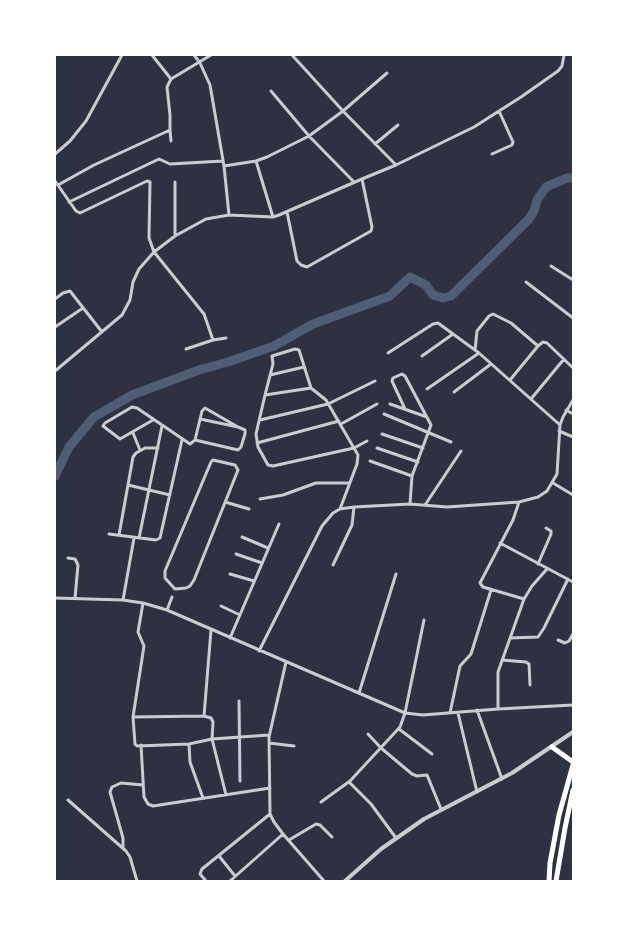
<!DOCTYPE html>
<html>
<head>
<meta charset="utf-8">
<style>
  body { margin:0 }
  #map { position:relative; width:628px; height:936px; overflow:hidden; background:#2d3142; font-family:"Archivo Narrow",sans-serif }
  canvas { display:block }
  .frame { position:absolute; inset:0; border:56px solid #fff; pointer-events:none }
</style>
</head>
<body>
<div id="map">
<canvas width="628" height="936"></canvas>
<div class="frame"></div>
</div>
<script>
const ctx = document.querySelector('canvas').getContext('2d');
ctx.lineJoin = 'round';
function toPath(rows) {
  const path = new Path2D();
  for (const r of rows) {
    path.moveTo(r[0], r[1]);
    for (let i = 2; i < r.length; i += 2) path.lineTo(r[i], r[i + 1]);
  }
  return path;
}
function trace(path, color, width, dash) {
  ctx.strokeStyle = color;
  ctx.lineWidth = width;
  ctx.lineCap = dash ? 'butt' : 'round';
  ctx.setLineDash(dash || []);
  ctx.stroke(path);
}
const river = toPath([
  [55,476,69,447,94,417,132,395,199,370,228,362,274,346,313,324,390,296,410,277,426,285,433,295,443,298,451,296,529,219,534,211,537,200,546,187,567,178,573,178]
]);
const minor = toPath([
  [152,55,171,79,211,55],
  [194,55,200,63,210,85,224,166,229,215],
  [292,55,343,111,396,165],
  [271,91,309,136,354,182],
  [170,130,171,141],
  [375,144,398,125],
  [55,154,70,141,86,121,122,55],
  [492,154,512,145,513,142,499,111],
  [256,161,273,217],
  [224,166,256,161,267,157,309,136,343,111,387,73],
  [55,181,76,211,80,213,147,181,150,182,149,238,154,252,204,314,213,340,226,338],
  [58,185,94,165,170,130,170,115,167,87,171,79],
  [69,202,159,159,170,164,223,161],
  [287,212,297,261,301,265,307,267,371,231,372,227,362,179],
  [175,236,175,182],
  [551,266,573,280],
  [526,282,573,318],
  [55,299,63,293,70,291,102,332],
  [55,327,83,308],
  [186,349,213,340],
  [475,350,477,331,489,316,493,314,511,323,538,346],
  [388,353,433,324,438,323,479,353,560,425],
  [422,356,453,334],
  [55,371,122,315,130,300,133,282,139,269,154,252,175,236,206,219,229,215,273,217,279,215,362,179,396,165,474,127,521,97,558,71,562,66,564,55],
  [270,375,304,367],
  [510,380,538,346,543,342,547,343,573,368],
  [311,388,265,395,256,434,258,447,268,465,273,466,354,448,367,441],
  [427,389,479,353],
  [454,392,491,364],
  [265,395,273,364,272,356,295,349,299,350,311,388,326,400,358,455,357,464,340,509],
  [531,399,564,359],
  [390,404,427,417],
  [405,409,392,381,393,378,402,374,405,376,431,425,412,476,410,504],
  [566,410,573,414],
  [384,414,451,442],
  [153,420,120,439,103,426,105,423,132,407,137,408,190,444,195,440,202,411,205,408,238,427],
  [260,420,328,404,375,381],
  [341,424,377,404],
  [559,431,573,437],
  [133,433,140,450],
  [382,434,423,448],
  [195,440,238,450,241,447,245,434,245,430,238,427,200,419],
  [257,443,339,421],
  [377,448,418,462],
  [213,460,235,465,238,470,194,580,190,586,186,588,175,589,165,578,165,571,211,462,213,460],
  [370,461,412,476],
  [553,483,573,495],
  [128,485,170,495],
  [260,499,283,495,316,483,350,483],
  [225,502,249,509],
  [519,502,513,520,480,583,483,587,524,599],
  [425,505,461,451],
  [109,534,156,540,160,538,182,440],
  [119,535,133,457,136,453,145,448,158,448],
  [242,537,268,548],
  [139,538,162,426],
  [500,543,573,582],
  [236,554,262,563],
  [68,558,75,559,78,565,75,598],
  [538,564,551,534,551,531,546,528],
  [333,565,352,525,354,507],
  [230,574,254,581],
  [55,598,123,600,143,603,167,610,405,713,423,715,498,709,573,705],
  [123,600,134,538],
  [143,603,138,632,144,646,133,717,135,744,137,746,189,744,212,739,269,735],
  [221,606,240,615],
  [167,610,172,597],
  [230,638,279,524],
  [510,638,538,637,544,628,568,579],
  [558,640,565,643,569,641,573,634],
  [259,651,322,526,333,513,340,509,354,507,410,504,447,507,519,502,538,497,547,491,557,474,560,425,563,417,573,400],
  [502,660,526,662,529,664,530,685],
  [286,662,269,737,270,814,274,822,283,834,324,881],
  [359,693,396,574],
  [239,701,240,781],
  [498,709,498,672,524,599,532,586,547,569],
  [477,710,502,779],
  [450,713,460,666,471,654,491,590],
  [458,713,477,792],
  [204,716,211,630],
  [133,717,204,716,211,718,213,722,212,739,226,795],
  [399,729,432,754],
  [368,734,381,748,412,774,417,776,427,775,441,809],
  [269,743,294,746],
  [189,744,190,762,203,798],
  [141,745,144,797,148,804,153,806,270,788],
  [349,782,371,804,396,838],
  [68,800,126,851,130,857,137,881],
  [321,802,350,781,400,727,405,713,424,620],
  [289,840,316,824,320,825,332,837],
  [123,847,123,838,110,792,112,787,121,783,143,785],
  [219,856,235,876],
  [206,881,200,874,202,869,270,814],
  [230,881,283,834]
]);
const tertiary = toPath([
  [345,881,381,849,424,819,512,773,573,732]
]);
const primary = toPath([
  [552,747,573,762],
  [549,881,550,863,559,815,573,765],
  [556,881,565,828,573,790]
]);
trace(river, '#4f5d75', 9);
trace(minor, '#caccd0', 3);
trace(tertiary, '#caccd0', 4);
trace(primary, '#fff', 5);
</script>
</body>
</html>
